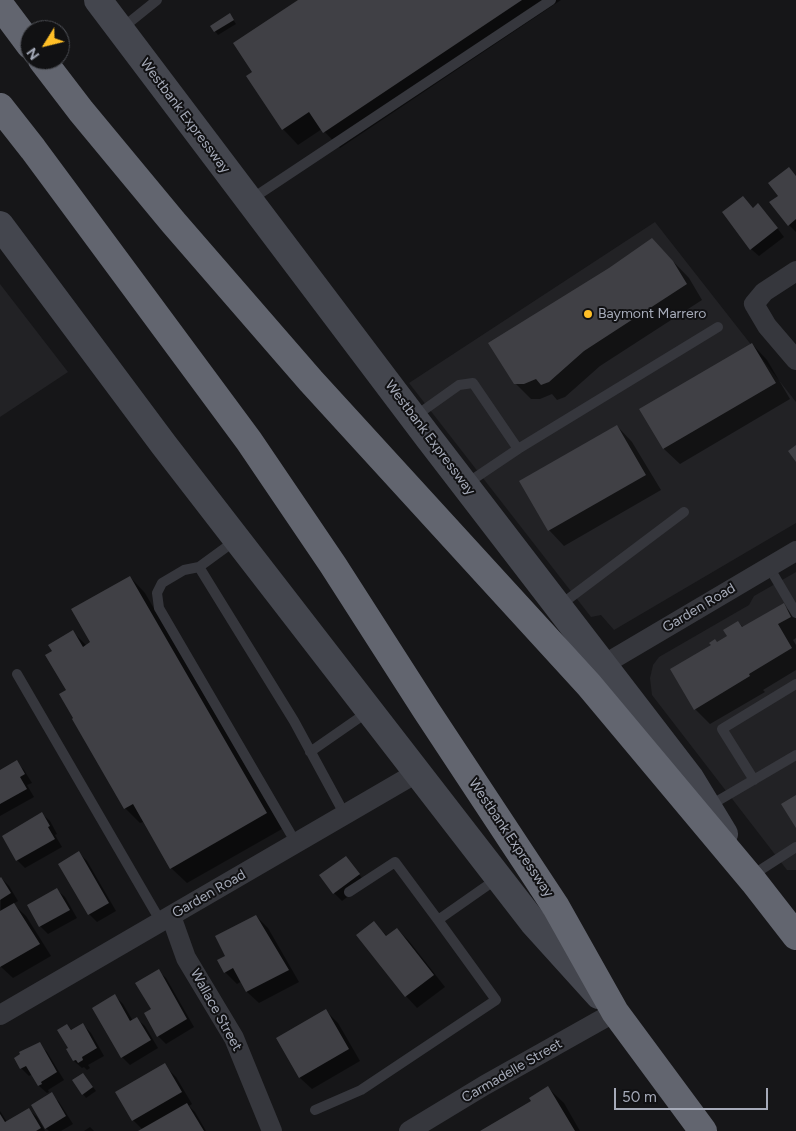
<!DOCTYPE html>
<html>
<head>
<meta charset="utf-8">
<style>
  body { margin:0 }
  #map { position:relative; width:796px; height:1131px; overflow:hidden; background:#161618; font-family:Figtree,sans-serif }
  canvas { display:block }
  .north { position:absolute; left:20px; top:20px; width:50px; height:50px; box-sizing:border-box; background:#111113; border:1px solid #4d4f55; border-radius:50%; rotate:234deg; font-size:14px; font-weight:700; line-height:20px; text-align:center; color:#a6abb9 }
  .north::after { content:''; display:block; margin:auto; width:18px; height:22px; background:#ffbf27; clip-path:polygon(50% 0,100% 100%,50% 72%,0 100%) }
  .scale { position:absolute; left:614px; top:1088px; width:154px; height:22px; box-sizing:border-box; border:2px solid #a6abb9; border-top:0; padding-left:6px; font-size:15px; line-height:18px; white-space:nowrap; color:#a6abb9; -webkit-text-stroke:4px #111113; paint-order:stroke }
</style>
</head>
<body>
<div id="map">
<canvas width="796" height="1131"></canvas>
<div class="north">N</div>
<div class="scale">50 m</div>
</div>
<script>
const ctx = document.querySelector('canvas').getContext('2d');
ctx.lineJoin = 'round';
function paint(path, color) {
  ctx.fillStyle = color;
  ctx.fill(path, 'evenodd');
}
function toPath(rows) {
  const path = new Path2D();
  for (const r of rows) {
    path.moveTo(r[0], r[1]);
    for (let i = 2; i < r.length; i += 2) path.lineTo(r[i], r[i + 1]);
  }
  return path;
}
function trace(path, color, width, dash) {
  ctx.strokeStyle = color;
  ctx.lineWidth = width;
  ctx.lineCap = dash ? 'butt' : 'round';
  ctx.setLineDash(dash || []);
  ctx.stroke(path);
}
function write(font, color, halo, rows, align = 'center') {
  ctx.font = font + ' Figtree,sans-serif';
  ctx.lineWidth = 4;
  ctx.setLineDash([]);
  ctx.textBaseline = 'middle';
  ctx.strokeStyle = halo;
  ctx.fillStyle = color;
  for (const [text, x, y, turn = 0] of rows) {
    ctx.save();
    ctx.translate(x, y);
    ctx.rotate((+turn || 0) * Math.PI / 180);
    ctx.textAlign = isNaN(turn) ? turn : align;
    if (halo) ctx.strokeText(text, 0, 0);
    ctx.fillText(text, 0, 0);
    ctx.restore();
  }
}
const built = toPath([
  [655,222,796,402,796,523,614,630,601,615,591,617,409,383],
  [0,284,68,372,0,417],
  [796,572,796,870,787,870,652,695,650,678,653,665,659,657,749,605,754,596]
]);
const shadow = toPath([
  [300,0,561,0,340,148,322,129,298,145,283,129,254,72],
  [230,15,236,24,218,35,215,31],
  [789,169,796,176,796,232,789,225,780,196],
  [743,197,754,209,766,213,784,237,759,256,751,249],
  [667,255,689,278,702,300,600,366,565,397,557,400,552,394,540,399,531,399,515,383],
  [752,344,767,360,790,399,680,464,664,449,641,409],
  [617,426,632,442,661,490,564,546,549,530],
  [130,577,145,593,282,829,187,883,171,868,143,822,140,823,125,808,67,691,54,651,73,632,87,646,92,643],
  [783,605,796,617,796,638,793,640,796,645,796,670,763,690,765,692,710,724,695,709,717,643,728,637,738,622,744,628],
  [16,762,24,770,32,783,27,785,34,797,0,816,0,772],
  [42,814,50,821,57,834,55,835,62,847,25,868,17,860,4,836],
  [79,853,87,861,116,911,97,922,89,914],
  [345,857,366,883,342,901,334,893],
  [1,878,9,886,18,901,13,904,26,916,51,956,13,978,0,966],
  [57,890,65,897,77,918,48,934,40,926,28,906],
  [256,916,268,928,299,982,259,1003,247,992,242,981,237,984,225,972,227,956],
  [374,923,388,937,397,929,409,941,445,987,417,1008,406,996],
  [158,971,166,978,194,1027,166,1044,158,1036,152,1010],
  [115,996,123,1004,133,1021,137,1019,145,1026,158,1048,130,1065,122,1057],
  [326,1011,338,1023,360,1061,312,1089,300,1078,278,1039],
  [67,1025,73,1031,83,1025,91,1033,104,1056,88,1065,90,1068,87,1070,84,1067,82,1068,74,1061,70,1048],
  [39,1044,47,1052,64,1080,48,1090,49,1092,47,1093,39,1086,33,1074,29,1076,21,1068],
  [164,1065,176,1077,192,1104,189,1106,195,1112,206,1131,140,1131,143,1130,133,1120],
  [83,1074,96,1091,86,1098,83,1094],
  [548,1088,564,1103,580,1131,482,1131,532,1102],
  [51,1094,59,1102,73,1124,61,1131,49,1131,46,1128],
  [29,1110,37,1117,45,1131,0,1131,0,1111,7,1122],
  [90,1127,94,1131,84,1131]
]);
const building = toPath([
  [298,0,522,0,323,133,309,112,282,130,246,76,252,72,233,43],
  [230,13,234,20,214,32,210,26],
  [789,167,796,176,796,219,788,226,769,202,778,196,768,183],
  [743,196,753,208,758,203,778,228,750,250,722,212],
  [652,238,673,261,687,284,584,351,549,382,541,385,536,379,524,384,514,384,488,343,609,268],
  [752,343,776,383,663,449,639,409],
  [617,425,646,475,548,531,519,481],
  [796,445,796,462,788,451],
  [130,576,267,813,170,869,133,804,124,809,72,719,73,718,59,694,66,690,45,655,52,651,48,645,73,630,83,647,90,642,71,609],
  [784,603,791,617,778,624,792,648,749,674,750,676,694,710,670,669,711,645,709,643,715,639,717,642,727,636,723,630,738,621,742,627],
  [17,760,25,774,20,777,27,789,0,804,0,770],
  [796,795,796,828,781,804],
  [42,812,50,826,48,827,55,839,16,861,2,836],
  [79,851,109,903,88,915,58,864],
  [346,856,360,874,333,894,319,875],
  [1,877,11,893,0,900,0,878],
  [57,888,70,910,39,927,27,905],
  [14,903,40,944,0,967,0,911],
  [256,915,289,970,246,992,233,968,224,973,217,960,225,956,215,936],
  [374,921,386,936,397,928,434,975,405,997,356,935],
  [159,969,187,1019,157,1037,144,1013,151,1009,135,983],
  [115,994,130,1021,137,1017,151,1040,121,1058,92,1008],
  [326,1009,349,1049,299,1078,276,1038],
  [83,1023,97,1048,82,1057,83,1060,78,1063,76,1060,73,1061,66,1049,68,1048,57,1030,67,1024,71,1030],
  [40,1042,57,1072,41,1082,42,1084,38,1086,26,1066,20,1069,14,1058,20,1054,19,1052],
  [165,1063,182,1092,132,1121,115,1092],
  [83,1073,93,1087,82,1095,72,1080],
  [548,1086,575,1131,480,1131,531,1101,529,1098],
  [52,1092,66,1116,45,1129,31,1105],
  [187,1103,204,1131,138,1131],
  [29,1108,41,1128,36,1131,0,1131,0,1114,5,1122]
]);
const lane = toPath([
  [121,29,157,0],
  [250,200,551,0],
  [414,417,459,385,473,383,518,449],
  [466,484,518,449,718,327],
  [236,540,199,567,184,570,162,583,157,593,159,608,296,843],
  [199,567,294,721,345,815],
  [769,567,796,613],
  [559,606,684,512],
  [17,674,161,922],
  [310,752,369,711],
  [754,780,722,729,796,684],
  [709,806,796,755],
  [751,876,796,847],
  [349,892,395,862,438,920,498,878],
  [315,1110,361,1090,496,1000,438,920]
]);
const street = toPath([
  [796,271,764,292,754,304,767,326,796,360],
  [603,665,796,551],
  [171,916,186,958,234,1038,272,1131],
  [0,1015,418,772],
  [409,1131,485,1085,615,1012]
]);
const secondary = toPath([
  [98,0,428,437,690,778,724,834],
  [0,225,164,445,533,922,599,995]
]);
const highway = toPath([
  [0,5,30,45],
  [42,60,81,111,173,222,311,381,589,685,754,882,796,936],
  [0,107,33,149,249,441,333,565,426,710,556,907,615,1012,703,1131]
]);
const markers = [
  [588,314,5,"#ffbf27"]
];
const streetNames = [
  ["Westbank Expressway",185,116,53],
  ["Westbank Expressway",430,438,53],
  ["Garden Road",699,608,-31],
  ["Westbank Expressway",511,838,56],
  ["Garden Road",209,894,-30],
  ["Wallace Street",216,1010,61],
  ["Carmadelle Street",512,1071,-30]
];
const poiNames = [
  ["Baymont Marrero",598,314]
];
paint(built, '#222225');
paint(shadow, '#0007');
paint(building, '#404045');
trace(lane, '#36373d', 10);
trace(street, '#36373d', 20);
trace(secondary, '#44464e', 28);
trace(highway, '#62656f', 28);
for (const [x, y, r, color] of markers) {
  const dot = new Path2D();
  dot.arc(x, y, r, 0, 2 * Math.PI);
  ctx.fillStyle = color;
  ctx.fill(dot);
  trace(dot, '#111113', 2);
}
write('14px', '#a6abb9', '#111113', streetNames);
write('14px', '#a6abb9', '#111113', poiNames, 'left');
</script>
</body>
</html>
